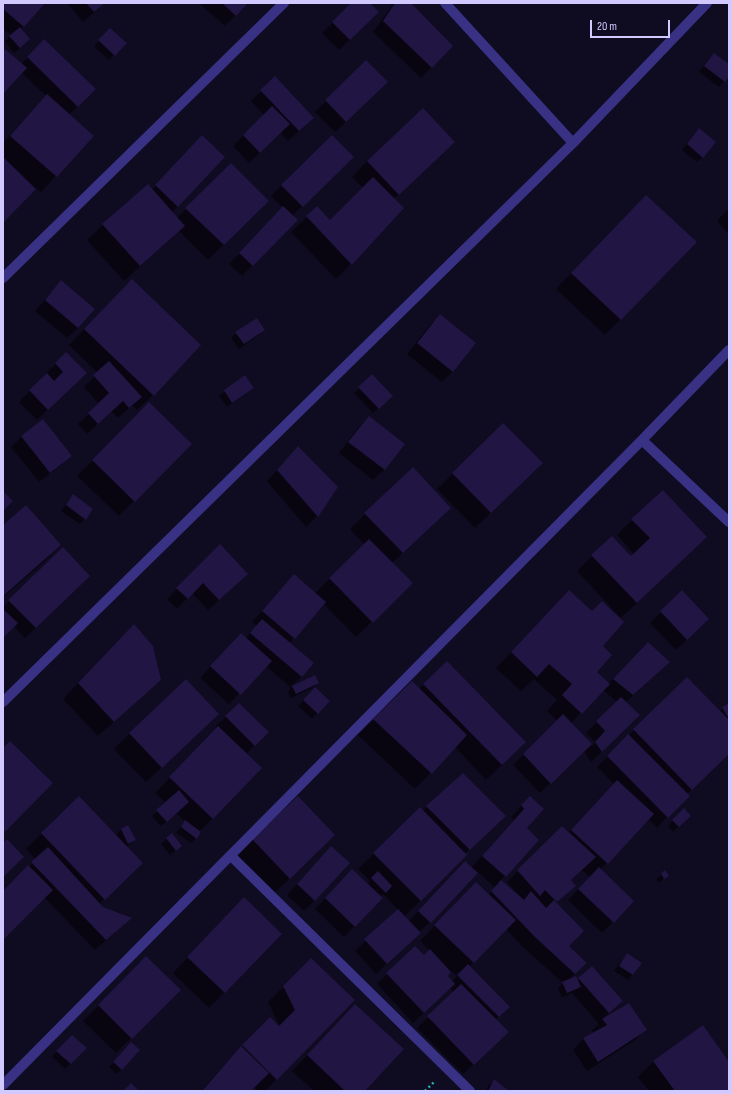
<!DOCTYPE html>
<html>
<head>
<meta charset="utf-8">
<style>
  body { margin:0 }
  #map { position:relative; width:732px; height:1094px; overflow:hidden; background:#0f0b20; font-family:"Sofia Sans Condensed",sans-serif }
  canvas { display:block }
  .frame { position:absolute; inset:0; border:4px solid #d2caff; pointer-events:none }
  .scale { position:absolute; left:590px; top:20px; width:80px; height:18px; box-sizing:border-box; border:2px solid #d2caff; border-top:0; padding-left:5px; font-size:12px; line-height:14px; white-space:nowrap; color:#d2caff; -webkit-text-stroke:3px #0f0b20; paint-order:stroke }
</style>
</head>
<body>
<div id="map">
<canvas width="732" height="1094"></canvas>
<div class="frame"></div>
<div class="scale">20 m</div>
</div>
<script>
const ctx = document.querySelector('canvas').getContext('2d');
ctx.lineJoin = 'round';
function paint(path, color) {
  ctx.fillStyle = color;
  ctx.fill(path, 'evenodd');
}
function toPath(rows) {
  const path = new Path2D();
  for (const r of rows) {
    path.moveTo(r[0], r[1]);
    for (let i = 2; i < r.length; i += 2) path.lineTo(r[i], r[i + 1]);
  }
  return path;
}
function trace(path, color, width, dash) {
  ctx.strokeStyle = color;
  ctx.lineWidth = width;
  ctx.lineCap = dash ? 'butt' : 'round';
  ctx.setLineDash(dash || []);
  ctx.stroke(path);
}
const shadow = toPath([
  [3,3,43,3,21,29,24,44,14,53,5,42,11,35,3,29],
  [67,3,105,3,83,22],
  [199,3,247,3,225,26],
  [353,3,369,3,367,23,339,50,322,33],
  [394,3,410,3,432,67,421,78,373,32],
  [110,29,126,43,109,60,94,46],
  [44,41,95,89,69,115,93,136,41,192,36,188,3,221,3,143,46,96,21,72,3,93,3,53,21,64],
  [709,59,729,65,729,75,719,87,699,72],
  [366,61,376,93,335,132,315,112],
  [275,77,313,118,288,141,281,133,249,163,233,146,264,115,251,101],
  [694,135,703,157,697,162,682,150],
  [332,136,352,157,292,216,296,220,242,276,229,264,283,208,271,196],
  [192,147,178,206,172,212,177,218,231,164,267,201,208,260,179,231,124,281,87,240,103,225,148,185,152,190],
  [438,157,393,199,351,264,336,279,291,232,317,207,330,221,363,188,352,177,367,161],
  [729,208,729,234,717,221],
  [631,211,695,242,605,335,556,289],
  [61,282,78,328,67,338,35,311],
  [116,296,153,395,137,410,132,405,118,418,111,411,87,434,78,424,99,404,84,387,98,373,69,345],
  [440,316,453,371,442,382,407,354,429,326],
  [264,330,259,335,239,349,231,338,236,333],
  [66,353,75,383,37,420,19,402],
  [372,376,391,396,373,413,354,393],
  [245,377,252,388,247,393,227,407,219,396],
  [149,404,190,444,119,516,77,476],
  [369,417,404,445,384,470,373,480,339,453,358,428],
  [503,424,526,478,475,528,437,489],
  [22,436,70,456,60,466,39,482,11,447],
  [288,458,337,488,317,516,306,527,267,481],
  [73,496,85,519,80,524,61,511],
  [365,514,435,523,392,563,411,583,356,637,324,604,289,643,312,663,301,677,290,687,266,666,229,704,200,678,230,645,245,639,257,626,252,622,294,576,314,594,365,545,350,529],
  [632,520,691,552,621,618,577,571,592,556,631,557,634,554,617,535],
  [3,526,60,545,45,561,3,597],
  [220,545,236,584,208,610,192,593,177,609,167,599],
  [63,549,79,586,25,638,14,626,3,637,3,607],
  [682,592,697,630,676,650,650,623],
  [554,607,601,646,595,672,608,684,637,654,658,672,625,703,628,726,591,762,584,751,540,793,513,765,558,721,547,711,557,700,534,679,521,691,496,668],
  [603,690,617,702,586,733,595,742,592,746,571,723],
  [134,625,144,695,98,736,63,699],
  [447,662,525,742,486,780,455,747,415,789,358,735,412,682,419,689],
  [315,676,318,682,312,688,291,698,288,692,291,687],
  [315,688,328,701,312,719,298,706],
  [239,704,267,732,246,754,213,818,199,832,200,832,196,838,191,843,176,833,185,822,176,813,161,826,152,816,166,803,155,793,217,729,215,727],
  [729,704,729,716,726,718,729,721,729,753,687,794,657,828,648,819,600,870,633,901,602,933,568,900,590,877,582,870,570,880,575,886,555,903,575,974,568,980,577,981,592,967,621,1001,602,1019,645,1029,635,1040,587,1071,573,1050,583,1039,594,1033,592,1030,599,1024,572,993,562,998,558,988,563,983,524,948,506,929,469,967,509,1007,495,1020,497,1043,463,1074,417,1028,454,992,450,988,413,1023,377,984,387,974,424,957,430,951,420,941,460,899,488,895,495,888,478,872,430,922,376,974,355,951,398,910,383,894,380,897,381,898,344,937,315,909,342,881,367,884,370,881,358,869,420,809,422,811,427,807,494,826,464,854,466,855,404,917,408,922,455,873,471,868,514,820,511,817,530,797,525,828,538,840,500,881,521,899,522,898,507,882,562,827,568,833,614,784,597,767,634,730,719,712],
  [451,971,457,976,452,982,446,976],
  [203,729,146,782,114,749,130,733],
  [79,797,116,835,121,830,128,826,135,840,127,847,127,878,99,904,120,928,95,950,45,898,3,939,3,892,36,860,26,849],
  [684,810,689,816,673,832,668,826],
  [171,835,181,846,170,855,161,844],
  [253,840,319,851,274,893,237,855],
  [321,858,315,900,304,911,287,895],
  [665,872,667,876,659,883,656,879],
  [229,914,224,992,209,1008,173,973],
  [627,954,641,963,628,980,614,971],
  [146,957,179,990,116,1053,83,1021],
  [311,959,354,1000,265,1091,258,1091,254,1087,250,1091,201,1091,226,1063,270,1019,281,1029,268,1002],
  [355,1005,363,1091,314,1091,292,1071],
  [72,1036,85,1048,65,1069,52,1057],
  [126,1049,122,1069,116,1074,109,1067],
  [654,1061,729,1063,729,1091,649,1091,638,1077],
  [494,1080,507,1091,486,1091,489,1085]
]);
const building = toPath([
  [3,3,45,3,24,27,3,9],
  [86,3,105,3,94,12],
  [222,3,248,3,236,16],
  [351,3,370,3,379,12,350,40,332,22],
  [395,3,411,3,453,46,432,68,383,21],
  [20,27,30,39,20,48,9,36],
  [110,28,127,43,115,56,98,40],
  [44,39,96,89,78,107,27,57],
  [5,49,27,68,3,94,3,52],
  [714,53,729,64,729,77,725,82,704,66],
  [366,60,388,82,346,122,325,100],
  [275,76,314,118,299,131,260,90],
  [47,94,94,136,57,177,10,136],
  [272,106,290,124,260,153,243,135],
  [423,108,455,142,399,195,367,161],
  [699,128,716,142,703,158,687,144],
  [202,135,225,157,178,207,155,185],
  [332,135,354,157,303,207,281,185],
  [3,157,36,189,3,223],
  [231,163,269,201,224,245,185,208],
  [373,177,404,208,352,265,306,216,317,206,330,220],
  [148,184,185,226,140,266,102,224],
  [646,195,697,242,621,320,571,273],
  [283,206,298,220,253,266,239,253],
  [132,279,201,345,154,396,84,329],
  [61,280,95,309,78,328,45,300],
  [440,314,476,343,453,372,417,343],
  [257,318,265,330,244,344,235,332],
  [66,352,87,373,48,410,29,390,47,373,54,381,63,372,55,363],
  [109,361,142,397,129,408,123,401,98,424,88,413,109,393,93,375],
  [372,374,393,396,379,409,358,387],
  [245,375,254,388,232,403,224,390],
  [149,402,192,444,135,502,92,460],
  [369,416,405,444,385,470,348,442],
  [43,419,72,456,50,473,21,436],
  [503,423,543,463,491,513,452,473],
  [298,446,338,487,318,517,277,470],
  [413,467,451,508,403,553,364,513],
  [663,490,707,537,637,603,591,555,612,536,631,556,650,538,631,519],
  [3,491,13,501,3,511],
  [73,494,93,509,86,520,66,505],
  [26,505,61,545,3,596,3,525],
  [369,539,413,583,373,623,329,578],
  [220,544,248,574,219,600,203,583,188,599,176,588],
  [63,547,90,576,36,628,8,600],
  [294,574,326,602,295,639,262,611],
  [569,590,592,611,602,601,624,622,603,646,612,655,597,672,610,684,582,714,562,695,572,684,549,664,537,677,511,652],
  [682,590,709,619,687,640,660,611],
  [3,609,18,623,3,638],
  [262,619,314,663,302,677,250,633],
  [134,624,153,646,161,680,114,722,78,683],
  [241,633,272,661,241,695,210,666],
  [648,642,670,662,633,695,613,679],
  [447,661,526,742,502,765,423,684],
  [315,675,319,683,296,694,292,686],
  [687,677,729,720,729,754,692,790,633,729],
  [186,679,219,714,162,768,129,733],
  [412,681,467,735,432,774,373,719],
  [315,687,330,701,318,714,303,700],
  [621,697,640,715,602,752,595,742,605,731,596,721],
  [239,703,269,732,255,746,225,716],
  [729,703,729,715,727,716,722,707],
  [563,714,592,744,551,784,523,754],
  [218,726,262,768,213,819,169,777],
  [628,734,690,796,668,818,607,756],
  [10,741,53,783,5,832,3,829,3,748],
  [463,773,506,816,470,850,426,806],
  [617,780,654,814,608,864,571,830],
  [179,790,189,802,167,822,156,810],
  [79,796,143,863,105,900,41,833],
  [298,796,335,835,290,879,252,839],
  [530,796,544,809,527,828,539,840,506,877,482,856,524,809,521,805],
  [420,807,467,855,421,901,373,853],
  [684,808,691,816,679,827,672,820],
  [185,820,201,832,197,839,181,827],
  [128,825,136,840,128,844,121,829],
  [562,826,596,857,571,880,576,886,557,902,545,890,540,896,517,870],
  [172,833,182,846,176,851,166,838],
  [7,839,24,857,3,877,3,843],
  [331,846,350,863,315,901,297,884],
  [48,847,103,907,132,918,106,940,31,862],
  [465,861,478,873,431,923,418,911],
  [28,865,53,890,3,940,3,891],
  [599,867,634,901,614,923,578,889],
  [352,869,383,898,355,927,325,898],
  [665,870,669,876,664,879,661,873],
  [378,871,392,886,386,893,371,878],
  [501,880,524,900,531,891,546,908,554,900,584,931,569,946,587,963,575,974,535,937,491,891],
  [476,882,516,920,474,963,434,925],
  [244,897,282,934,225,993,187,957],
  [398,909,421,933,387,964,364,939],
  [415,946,424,955,430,949,451,972,448,976,455,984,424,1013,386,973],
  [627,953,642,963,633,975,619,966],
  [146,956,181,990,132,1039,98,1005],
  [311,958,355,1000,277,1080,242,1045,270,1017,279,1026,295,1010,283,986],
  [468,964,510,1007,499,1017,457,975],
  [592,966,623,1001,609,1013,578,978],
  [576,976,581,987,567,993,562,982],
  [461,984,509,1032,474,1065,427,1016],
  [629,1003,647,1030,598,1062,583,1038,607,1025,602,1019],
  [355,1004,404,1049,365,1091,345,1091,307,1055],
  [703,1025,729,1062,729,1091,675,1091,653,1061],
  [72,1035,87,1048,71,1064,56,1051],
  [131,1042,140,1050,122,1070,113,1062],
  [241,1046,269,1073,251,1091,202,1091],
  [494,1079,509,1091,488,1091],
  [131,1083,139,1091,123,1091]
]);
const path = toPath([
  [425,1091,435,1081]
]);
const minor = toPath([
  [445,3,573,143],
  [3,278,284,3],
  [642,440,729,522],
  [3,702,573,143,707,3],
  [231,856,470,1091],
  [3,1085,642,440,729,350]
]);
paint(shadow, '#0007');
paint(building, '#201543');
trace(path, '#23bab8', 2.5, [2, 3]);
trace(minor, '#383184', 10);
</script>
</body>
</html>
